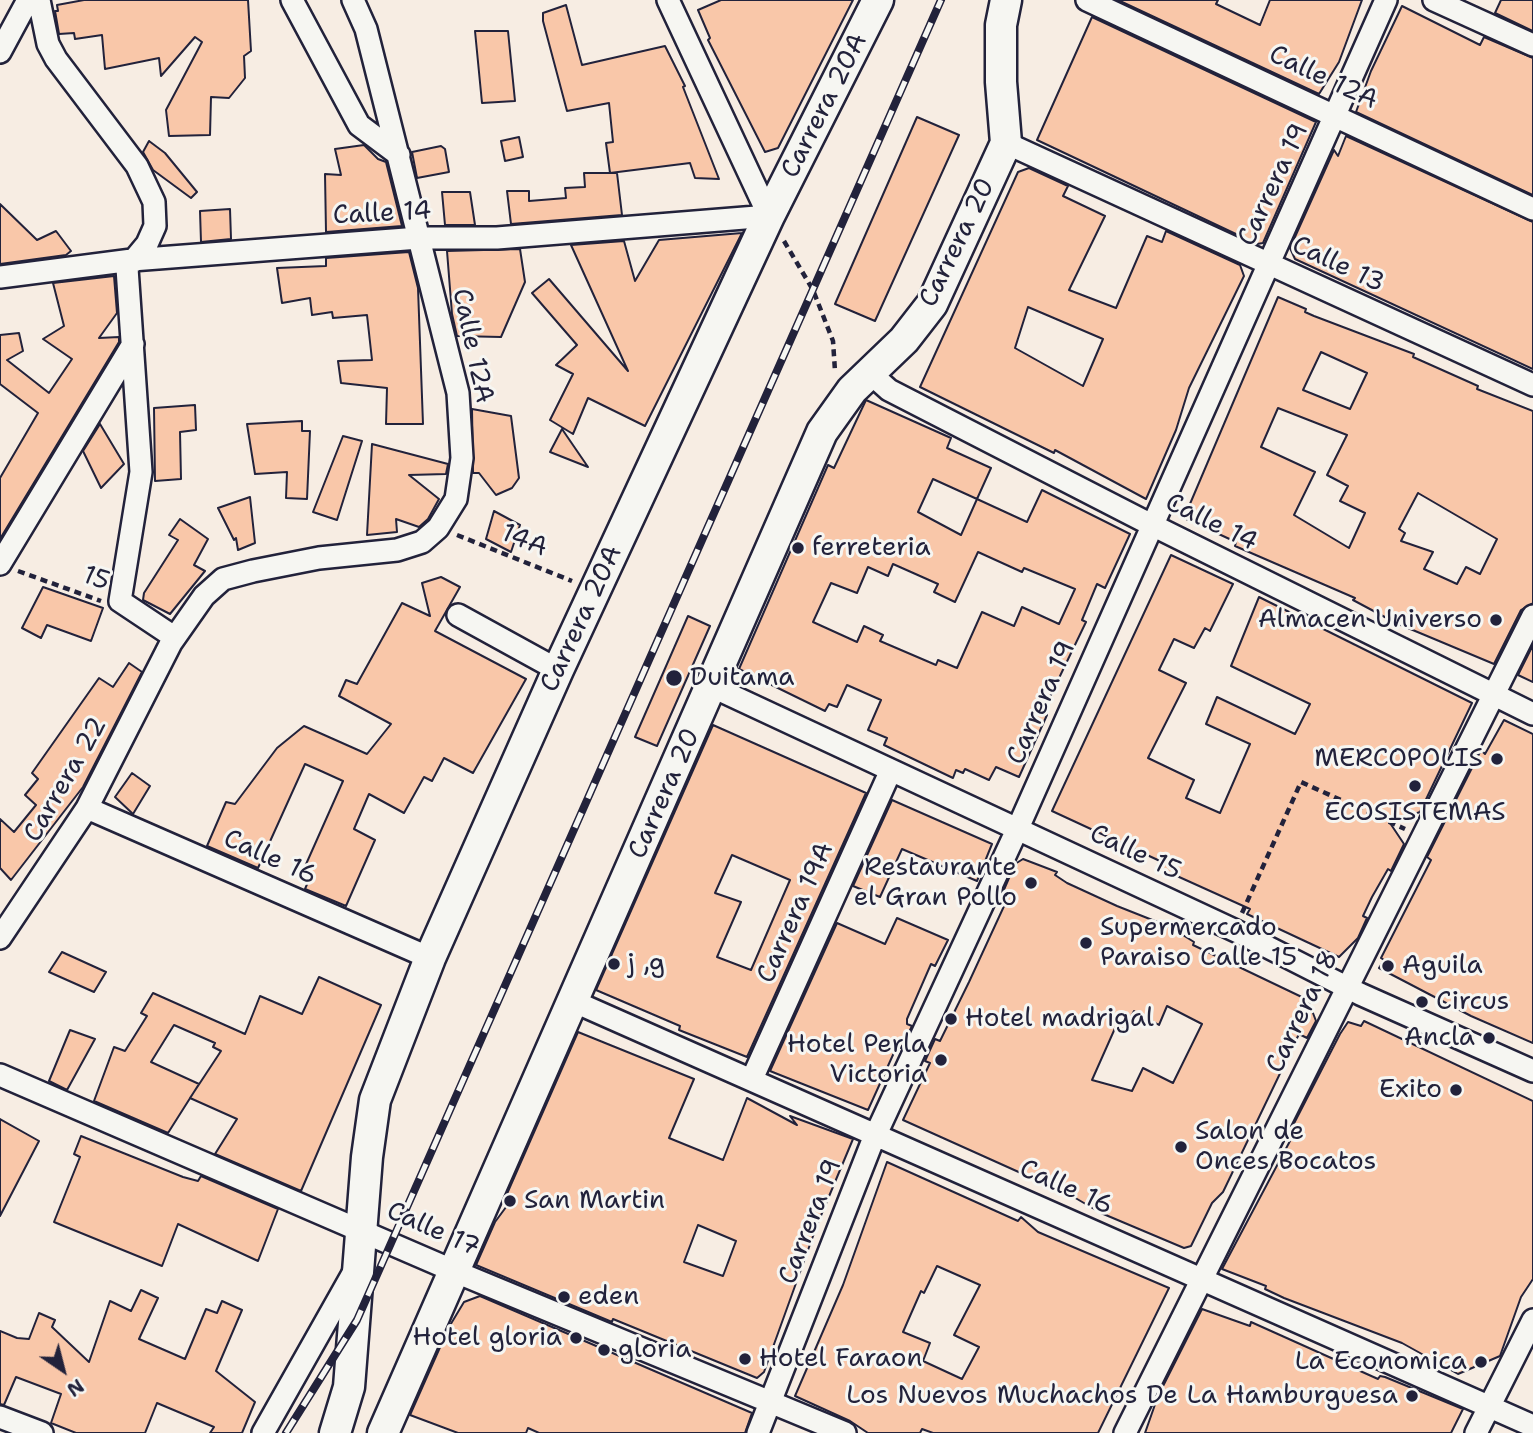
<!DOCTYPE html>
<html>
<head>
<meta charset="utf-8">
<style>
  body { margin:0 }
  #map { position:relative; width:1533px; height:1433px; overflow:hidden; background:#f7ede3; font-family:"Shantell Sans",sans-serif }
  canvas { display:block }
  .north { position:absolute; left:28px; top:1335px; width:70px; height:70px; -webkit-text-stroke:5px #f6f6f2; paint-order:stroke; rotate:145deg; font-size:19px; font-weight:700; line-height:28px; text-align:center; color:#22223b }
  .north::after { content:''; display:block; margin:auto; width:24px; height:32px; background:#22223b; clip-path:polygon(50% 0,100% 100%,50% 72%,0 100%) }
</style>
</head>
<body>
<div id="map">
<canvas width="1533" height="1433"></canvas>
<div class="north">N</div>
</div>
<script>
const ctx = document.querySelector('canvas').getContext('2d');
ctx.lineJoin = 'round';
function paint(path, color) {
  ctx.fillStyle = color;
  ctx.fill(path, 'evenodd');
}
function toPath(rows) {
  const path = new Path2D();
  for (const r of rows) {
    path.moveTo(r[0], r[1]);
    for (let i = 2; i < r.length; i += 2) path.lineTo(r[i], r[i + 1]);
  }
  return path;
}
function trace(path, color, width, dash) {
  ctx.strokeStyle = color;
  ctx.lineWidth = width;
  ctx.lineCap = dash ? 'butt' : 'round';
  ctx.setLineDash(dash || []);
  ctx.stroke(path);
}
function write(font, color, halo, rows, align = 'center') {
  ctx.font = font + ' "Shantell Sans",sans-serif';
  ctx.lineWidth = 6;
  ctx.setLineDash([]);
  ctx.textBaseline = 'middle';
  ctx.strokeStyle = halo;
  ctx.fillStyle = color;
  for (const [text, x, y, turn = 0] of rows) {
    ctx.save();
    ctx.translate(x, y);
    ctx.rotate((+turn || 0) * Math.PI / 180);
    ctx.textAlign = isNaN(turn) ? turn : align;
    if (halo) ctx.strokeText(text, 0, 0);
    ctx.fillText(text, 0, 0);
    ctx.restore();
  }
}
const building = toPath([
  [84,0,248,0,251,51,244,56,245,78,229,98,211,97,210,135,169,136,166,110,202,42,195,37,161,76,159,58,105,69,102,35,75,39,74,33,59,34,55,11,58,11,57,5,84,0],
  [721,0,853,0,778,148,765,152,708,40,710,38,698,10,721,0],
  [1118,0,1218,0,1216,4,1260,25,1270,0,1362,0,1339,62,1319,94,1118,0],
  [1501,0,1533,0,1533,31,1495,13,1501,0],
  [566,5,582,65,665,46,685,86,683,87,719,179,695,178,690,163,610,173,606,143,613,142,609,103,567,111,543,21,543,13,566,5],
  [1402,6,1480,45,1484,37,1533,58,1533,195,1356,112,1371,71,1402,6],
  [1092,17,1316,122,1263,243,1257,244,1037,140,1092,17],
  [475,31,508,31,515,101,482,103,475,31],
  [917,117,959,135,875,321,835,304,917,117],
  [1346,136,1533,222,1533,369,1295,259,1290,248,1334,150,1338,156,1346,136],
  [519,137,523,157,505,161,501,141,519,137],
  [149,141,165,153,197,192,191,198,153,170,143,152,149,141],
  [364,145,378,159,386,162,402,226,326,232,325,174,341,175,335,149,364,145],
  [441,146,445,149,449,172,417,178,412,152,441,146],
  [1029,168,1068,186,1063,196,1105,216,1069,290,1116,308,1147,236,1162,242,1166,231,1240,265,1244,276,1189,388,1176,430,1146,499,1055,450,1054,453,920,387,1018,172,1029,168],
  [1028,307,1103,339,1083,386,1015,348,1028,307],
  [584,173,617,173,622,215,511,224,507,191,529,191,529,201,566,198,565,188,585,187,584,173],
  [442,192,470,192,475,225,445,225,442,192],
  [0,204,37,240,56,231,71,251,66,255,0,264,0,204],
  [230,209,231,239,201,242,200,211,230,209],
  [742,233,645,426,588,398,573,434,550,420,573,374,556,365,577,345,532,293,549,279,628,371,571,245,624,241,635,281,659,240,742,233],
  [520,249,525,282,501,337,457,336,452,314,447,251,520,249],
  [409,252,418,288,423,424,386,424,387,388,341,383,338,361,372,360,367,315,333,318,332,312,312,315,310,298,282,303,277,268,326,266,326,258,409,252],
  [114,276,117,313,99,338,119,337,119,342,0,539,0,478,38,413,0,384,0,335,19,333,23,351,7,360,49,393,72,359,43,339,64,326,53,283,114,276],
  [1278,297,1306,309,1305,312,1314,316,1414,354,1413,357,1478,386,1477,389,1533,411,1533,603,1521,610,1494,664,1396,623,1353,600,1355,598,1235,546,1236,542,1184,518,1278,297],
  [1321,352,1367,373,1350,409,1303,390,1321,352],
  [1278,408,1347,435,1327,475,1348,486,1340,501,1365,513,1349,548,1294,515,1315,472,1261,447,1278,408],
  [1418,493,1497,539,1480,574,1466,567,1457,584,1424,569,1433,552,1401,541,1405,533,1399,529,1418,493],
  [866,400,951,438,947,448,991,468,977,499,1027,522,1042,490,1130,534,1105,588,1097,584,1082,620,1086,622,1046,705,1047,715,1019,777,996,767,989,780,965,769,963,773,956,770,953,778,884,745,887,738,868,730,881,700,847,685,837,707,829,704,825,711,739,669,828,465,834,468,866,400],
  [933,479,977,499,961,535,918,512,933,479],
  [978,552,1022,572,1024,568,1075,589,1059,624,1022,607,1014,626,982,612,957,668,938,660,936,665,880,641,883,635,864,626,857,642,813,622,831,583,857,593,868,567,888,576,893,564,938,584,934,592,955,602,978,552],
  [195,405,196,430,180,432,181,479,155,481,154,408,195,405],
  [472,409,511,416,519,478,512,488,496,495,479,473,473,473,472,409],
  [302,421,302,431,310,431,307,499,286,498,287,472,255,474,247,424,302,421],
  [100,424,124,464,101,488,83,451,100,424],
  [562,429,588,467,550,452,562,429],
  [343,436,362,441,337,520,313,512,343,436],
  [372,444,448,464,446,474,409,475,439,499,428,519,419,527,396,519,397,532,367,535,372,444],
  [250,497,255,543,238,550,236,538,234,540,218,508,250,497],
  [494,511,520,525,511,552,486,539,494,511],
  [180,519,208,539,194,565,205,571,170,614,143,600,144,593,178,540,169,535,180,519],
  [1171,555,1233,584,1210,631,1205,628,1194,648,1174,639,1159,670,1186,683,1148,758,1194,780,1186,798,1220,813,1250,744,1206,724,1217,697,1295,734,1310,704,1231,666,1259,597,1472,703,1420,812,1390,823,1404,844,1391,871,1388,869,1372,897,1363,916,1367,918,1358,938,1339,957,1247,914,1250,909,1157,867,1160,861,1052,811,1171,555],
  [441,577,460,587,435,631,526,679,473,773,444,758,432,781,424,777,404,813,369,794,354,829,375,840,346,906,305,889,311,875,303,871,343,781,321,771,305,764,258,868,207,846,226,802,235,804,277,748,304,726,367,754,391,724,339,696,346,680,357,684,402,603,430,616,422,583,441,577],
  [43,587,103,608,91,641,47,625,41,638,22,628,43,587],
  [688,616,710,626,657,746,635,737,688,616],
  [1533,645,1533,682,1518,675,1533,645],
  [129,663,142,672,83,787,11,880,0,868,0,819,14,832,36,805,25,795,38,779,32,773,99,678,113,687,129,663],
  [1504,720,1533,734,1533,1043,1471,1016,1379,968,1384,960,1381,958,1431,860,1427,857,1481,750,1485,754,1504,720],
  [713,725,866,793,747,1057,679,1030,680,1026,596,990,713,725],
  [732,855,790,880,751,970,717,957,741,902,715,893,732,855],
  [132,773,150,786,133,814,115,797,132,773],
  [892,800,992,844,977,881,902,849,880,897,853,886,892,800],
  [1023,859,1057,872,1055,875,1067,883,1117,906,1170,927,1194,942,1193,945,1308,1000,1316,1021,1307,1038,1299,1034,1223,1192,1212,1203,1191,1246,1184,1248,1101,1213,1072,1196,903,1120,930,1063,925,1061,935,1039,940,1041,969,982,1005,904,1002,903,1006,893,1003,892,1015,864,1023,859],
  [1167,1006,1202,1024,1173,1083,1143,1068,1132,1091,1092,1080,1116,1026,1124,1030,1134,1011,1159,1025,1167,1006],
  [897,918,948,940,935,966,931,964,907,1019,907,1024,912,1026,901,1048,897,1046,868,1110,770,1071,837,923,885,944,897,918],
  [62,952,106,972,94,992,49,972,62,952],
  [319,977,381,1005,301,1191,215,1154,237,1119,190,1098,221,1051,213,1047,215,1043,174,1025,151,1062,199,1084,168,1133,94,1101,114,1047,125,1051,147,1016,141,1013,153,993,245,1034,260,996,302,1014,319,977],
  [1364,1021,1533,1101,1533,1279,1521,1297,1500,1356,1458,1374,1402,1343,1284,1298,1265,1289,1266,1286,1222,1269,1290,1141,1286,1139,1340,1034,1348,1022,1361,1026,1364,1021],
  [70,1030,95,1039,67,1090,49,1081,70,1030],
  [578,1032,694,1079,669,1138,723,1160,747,1098,797,1125,790,1116,853,1139,817,1225,764,1372,757,1378,613,1319,612,1322,476,1265,495,1222,512,1199,506,1196,578,1032],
  [698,1225,736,1241,723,1276,684,1262,698,1225],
  [0,1119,39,1141,0,1216,0,1119],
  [81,1136,183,1177,198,1181,201,1176,278,1209,258,1261,178,1224,162,1266,54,1222,80,1157,74,1154,81,1136],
  [887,1162,1018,1221,1021,1217,1038,1232,1169,1288,1098,1433,933,1433,922,1429,920,1433,868,1433,850,1421,795,1396,843,1285,887,1162],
  [937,1266,980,1285,954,1335,979,1347,962,1379,923,1361,930,1343,903,1332,921,1291,924,1293,937,1266],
  [141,1290,158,1298,139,1339,185,1359,206,1309,217,1313,222,1301,242,1310,216,1371,255,1402,242,1433,210,1433,214,1427,157,1403,145,1433,76,1433,51,1423,61,1394,16,1377,4,1405,0,1404,0,1331,17,1338,29,1339,39,1313,55,1320,52,1327,89,1362,110,1301,131,1311,141,1290],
  [480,1296,752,1413,745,1433,539,1433,528,1428,526,1433,458,1433,410,1415,449,1327,464,1302,480,1296],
  [1202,1309,1250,1326,1251,1322,1378,1379,1380,1376,1385,1377,1463,1409,1451,1433,1145,1433,1158,1396,1202,1309]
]);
const path = toPath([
  [784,241,813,290,833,341,835,371],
  [457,535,572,581],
  [18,571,101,601],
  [1242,913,1301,782,1405,829]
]);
const street = toPath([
  [39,0,48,44,56,59,137,166,154,202,155,226,147,244,127,268,141,472,120,601,174,637],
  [292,0,359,125,399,155],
  [1087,0,1533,209],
  [1434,0,1533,45],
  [0,52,28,0],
  [1006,143,1533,385],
  [0,277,132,260,419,238,497,238,769,216,668,0],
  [870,373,889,390,1140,519,1533,714],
  [0,564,133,344],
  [458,615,558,670],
  [713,687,1236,931,1360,994,1533,1071],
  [87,808,430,958],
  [0,938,87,808,171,643,204,596,223,579,253,571,319,558,397,550,422,542,438,528,456,499,462,458,458,393,366,29,353,0],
  [575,1002,1533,1426],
  [0,1075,461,1274,845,1433],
  [752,1079,891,770],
  [0,1417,42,1433],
  [263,1433,355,1270],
  [758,1433,871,1145,1022,819,1386,0],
  [1125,1433,1533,616],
  [1476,1433,1533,1320]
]);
const secondary = toPath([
  [335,1433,349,1387,367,1157,375,1100,430,958,558,670,769,216,878,0],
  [383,1433,822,432,852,390,904,340,932,304,1006,143,1001,82,1001,25,1006,0]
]);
const rail = toPath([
  [286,1433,357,1320,941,0]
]);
const markers = [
  [798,548,7,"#22223b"],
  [1496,620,7,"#22223b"],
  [674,678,9,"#22223b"],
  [1497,759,7,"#22223b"],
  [1415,786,7,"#22223b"],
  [1031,883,7,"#22223b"],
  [1086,943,7,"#22223b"],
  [614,964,7,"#22223b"],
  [1388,966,7,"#22223b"],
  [1422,1002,7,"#22223b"],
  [951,1019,7,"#22223b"],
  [1489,1038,7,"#22223b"],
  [941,1060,7,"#22223b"],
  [1456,1090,7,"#22223b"],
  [1181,1147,7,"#22223b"],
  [510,1201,7,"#22223b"],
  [564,1297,7,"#22223b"],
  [576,1338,7,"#22223b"],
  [604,1350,7,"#22223b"],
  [745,1359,7,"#22223b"],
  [1481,1362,7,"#22223b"],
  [1412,1396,7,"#22223b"]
];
const streetNames = [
  ["Calle 12A",1323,78,25],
  ["Carrera 20A",825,106,-63],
  ["Carrera 19",1274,185,-65],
  ["Calle 14",382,214,-3],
  ["Carrera 20",958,243,-64],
  ["Calle 13",1338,265,25],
  ["Calle 12A",472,346,78],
  ["Calle 14",1211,523,26],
  ["14A",524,541,22],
  ["15",96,579,20],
  ["Carrera 20A",582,619,-65],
  ["Carrera 19",1042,703,-66],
  ["Carrera 22",66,780,-60],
  ["Carrera 20",665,794,-66],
  ["Calle 15",1135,853,25],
  ["Calle 16",270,858,24],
  ["Carrera 19A",796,913,-66],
  ["Carrera 18",1303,1012,-64],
  ["Calle 16",1066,1188,24],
  ["Carrera 19",811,1222,-69],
  ["Calle 17",433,1230,24]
];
const poiNames = [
  ["ferreteria",812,548],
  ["Almacen Universo",1482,620,"right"],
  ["Duitama",690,678],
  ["MERCOPOLIS",1483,759,"right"],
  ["ECOSISTEMAS",1415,813,"center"],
  ["Restaurante",1017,868,"right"],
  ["el Gran Pollo",1017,898,"right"],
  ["Supermercado",1100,928],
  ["Paraiso Calle 15",1100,958],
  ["j ,g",628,964],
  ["Aguila",1402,966],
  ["Circus",1436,1002],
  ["Hotel madrigal",965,1019],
  ["Ancla",1475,1038,"right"],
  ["Hotel Perla",927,1045,"right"],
  ["Victoria",927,1075,"right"],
  ["Exito",1442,1090,"right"],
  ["Salon de",1195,1132],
  ["Onces Bocatos",1195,1162],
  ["San Martin",524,1201],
  ["eden",578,1297],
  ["Hotel gloria",562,1338,"right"],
  ["gloria",618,1350],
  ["Hotel Faraon",759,1359],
  ["La Economica",1467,1362,"right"],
  ["Los Nuevos Muchachos De La Hamburguesa",1398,1396,"right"]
];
paint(building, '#f9c7a9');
trace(building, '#22223b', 2);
trace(street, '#22223b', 26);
trace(secondary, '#22223b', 35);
trace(path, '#22223b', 4.5, [7, 5]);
trace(street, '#f6f6f2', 21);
trace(secondary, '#f6f6f2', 30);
trace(rail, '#22223b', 8);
trace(rail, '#f6f6f2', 5, [16]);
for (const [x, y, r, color] of markers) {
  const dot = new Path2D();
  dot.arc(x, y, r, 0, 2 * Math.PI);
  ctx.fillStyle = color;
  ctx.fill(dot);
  trace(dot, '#f6f6f2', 2.5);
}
write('26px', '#22223b', '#f6f6f2', streetNames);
write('26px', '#22223b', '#f6f6f2', poiNames, 'left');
</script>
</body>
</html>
